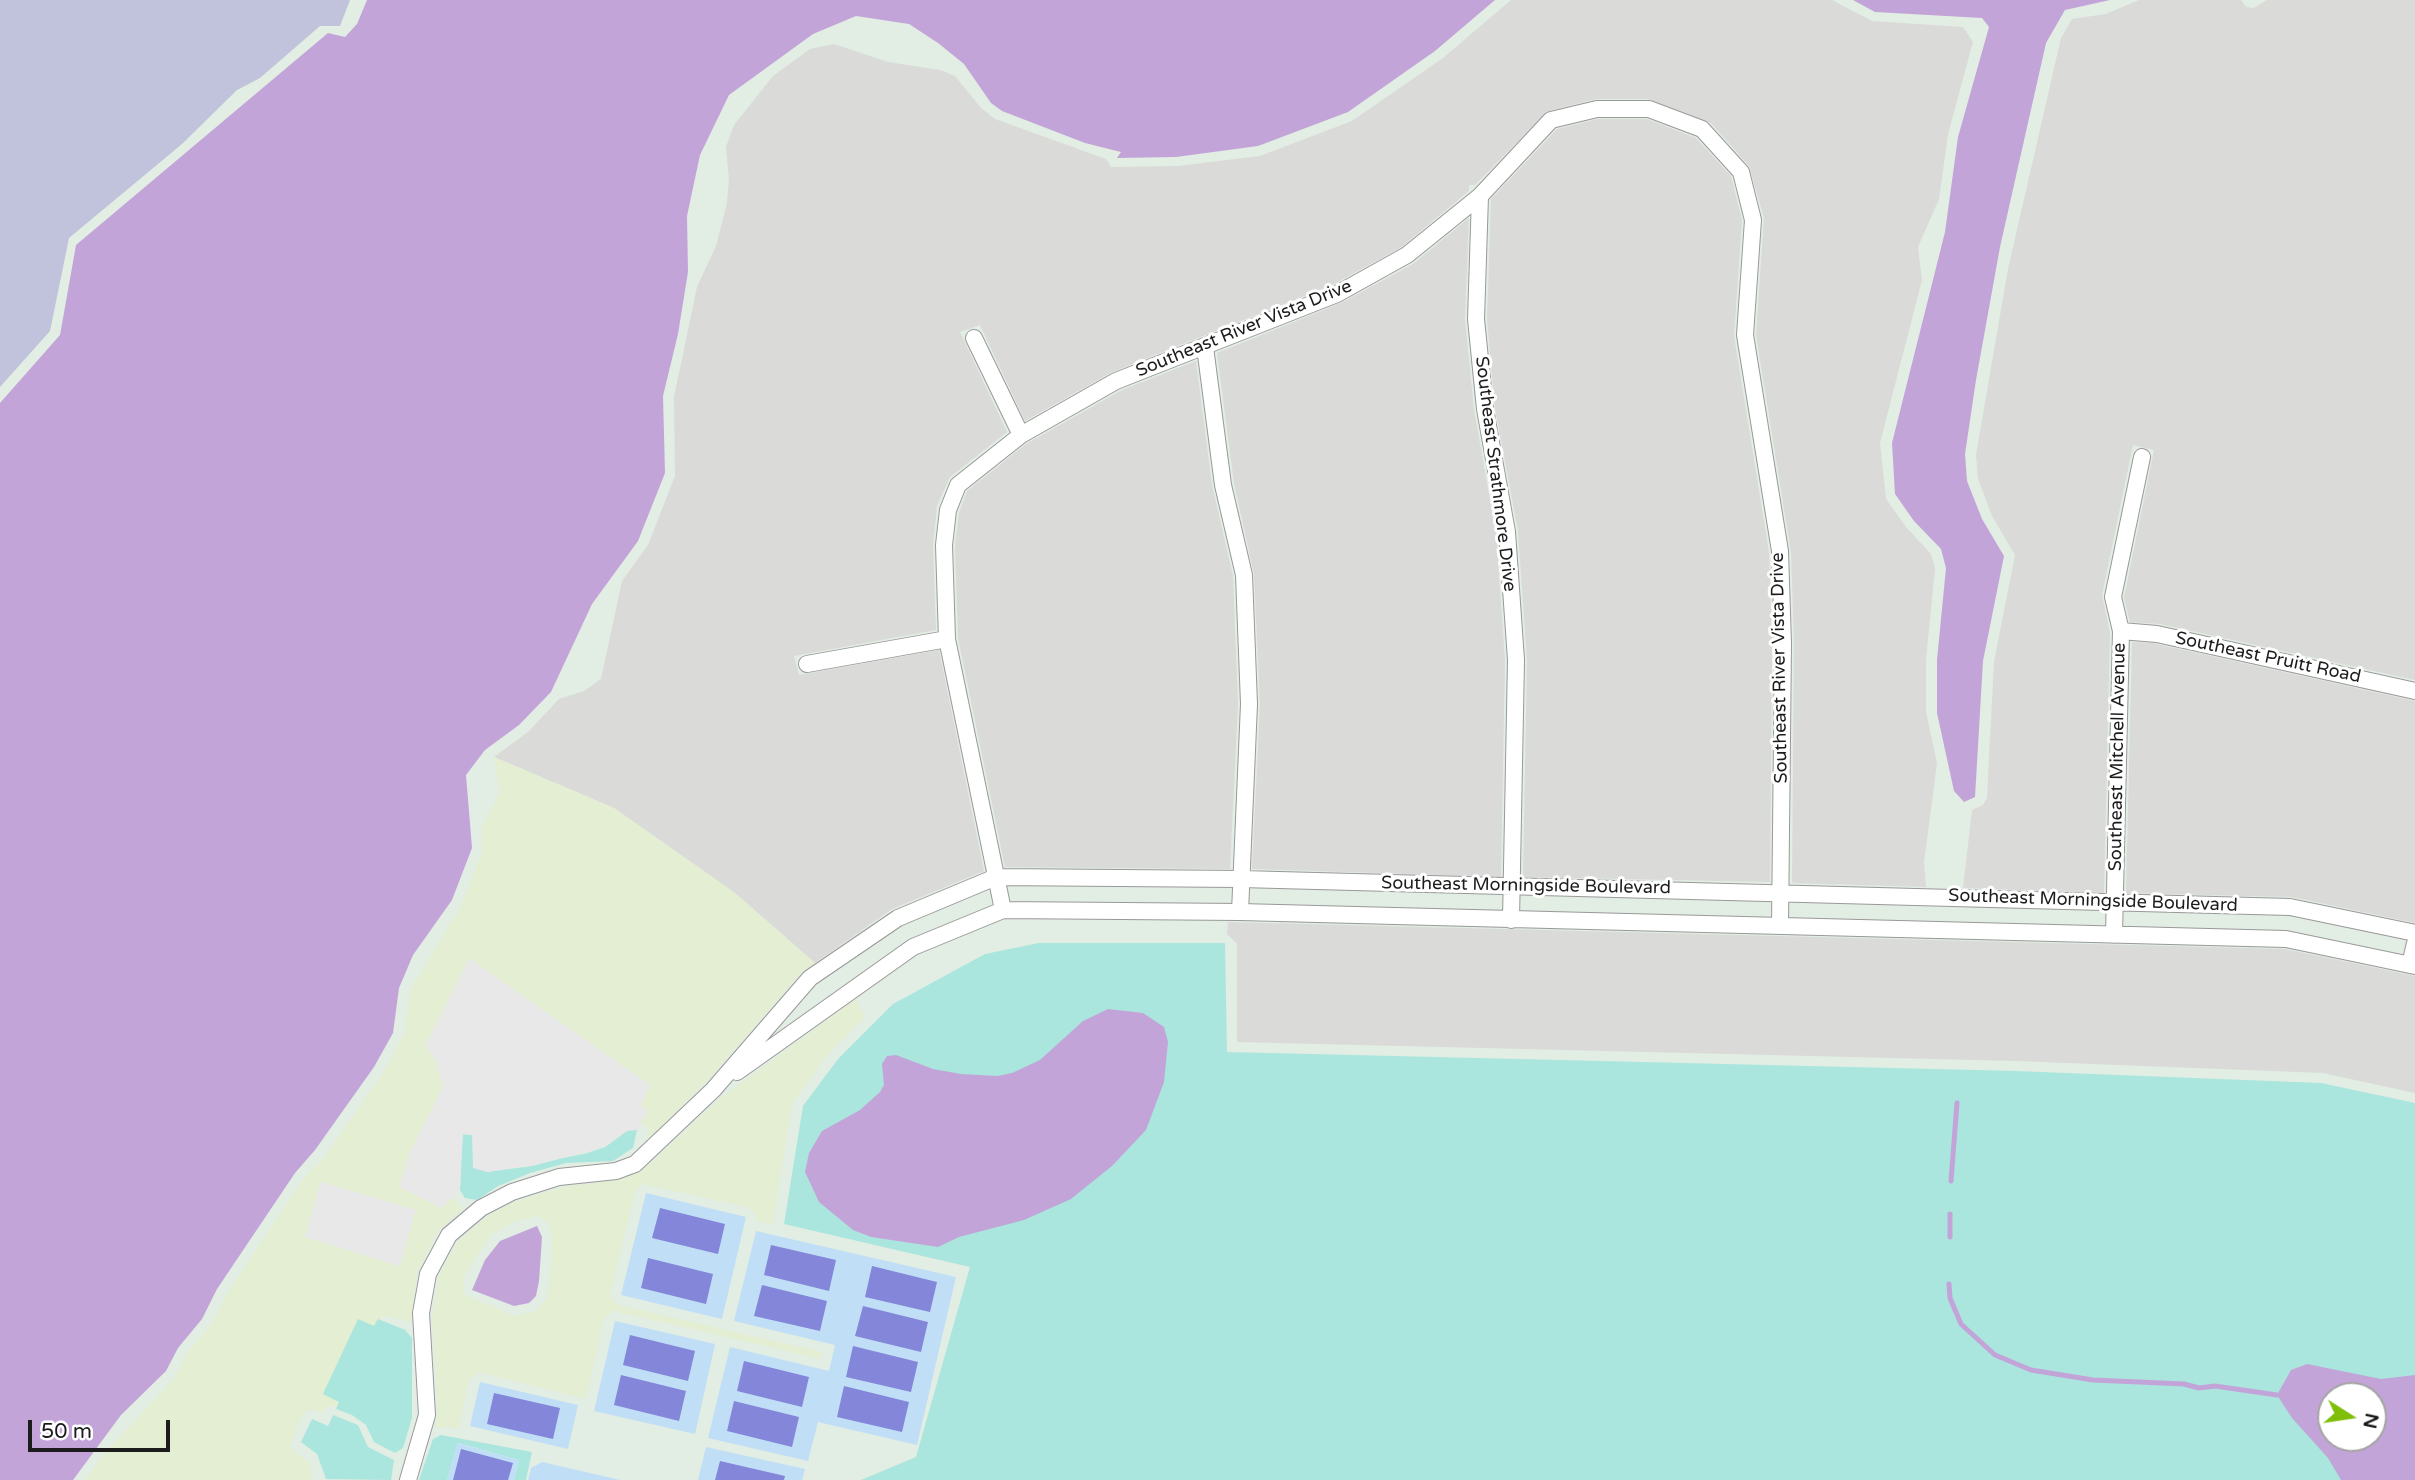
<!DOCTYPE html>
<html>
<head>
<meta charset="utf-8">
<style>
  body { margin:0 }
  #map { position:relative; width:2415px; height:1480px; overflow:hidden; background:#e2ede3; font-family:"Varela Round",sans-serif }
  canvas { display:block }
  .north { position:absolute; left:2317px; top:1382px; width:70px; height:70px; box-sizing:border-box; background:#fff; border:2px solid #a4a4a4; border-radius:50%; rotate:102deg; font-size:19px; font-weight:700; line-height:28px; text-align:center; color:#1c1c1c }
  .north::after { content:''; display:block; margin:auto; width:24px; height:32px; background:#7fbf09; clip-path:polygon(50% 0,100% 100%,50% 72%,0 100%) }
  .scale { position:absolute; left:28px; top:1420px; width:142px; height:32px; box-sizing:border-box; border:4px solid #1c1c1c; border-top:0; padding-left:9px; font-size:21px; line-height:24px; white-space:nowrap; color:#1c1c1c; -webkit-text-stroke:5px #fff; paint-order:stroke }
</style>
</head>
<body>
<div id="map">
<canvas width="2415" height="1480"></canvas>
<div class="north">N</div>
<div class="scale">50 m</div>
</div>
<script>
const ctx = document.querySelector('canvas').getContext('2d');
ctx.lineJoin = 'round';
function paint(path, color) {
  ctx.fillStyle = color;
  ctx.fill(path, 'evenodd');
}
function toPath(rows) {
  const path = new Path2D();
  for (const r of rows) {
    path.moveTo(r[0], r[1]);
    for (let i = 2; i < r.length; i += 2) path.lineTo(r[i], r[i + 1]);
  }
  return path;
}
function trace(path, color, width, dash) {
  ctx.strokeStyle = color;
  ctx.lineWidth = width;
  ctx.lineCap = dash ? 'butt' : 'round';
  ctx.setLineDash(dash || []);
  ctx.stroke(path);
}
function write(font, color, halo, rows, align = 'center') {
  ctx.font = font + ' "Varela Round",sans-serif';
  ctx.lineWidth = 6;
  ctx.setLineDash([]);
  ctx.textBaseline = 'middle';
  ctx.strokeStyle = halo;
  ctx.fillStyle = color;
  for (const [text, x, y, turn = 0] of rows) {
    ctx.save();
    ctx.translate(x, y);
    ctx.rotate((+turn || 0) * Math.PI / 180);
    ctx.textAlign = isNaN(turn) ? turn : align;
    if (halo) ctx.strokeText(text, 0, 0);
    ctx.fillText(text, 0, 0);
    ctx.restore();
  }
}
const residential = toPath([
  [1511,0,1832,0,1872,21,1963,27,1973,42,1948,134,1939,199,1918,247,1922,280,1880,443,1886,499,1906,527,1931,554,1935,569,1926,659,1926,712,1937,763,1924,862,1926,887,1792,883,1794,645,1791,552,1756,335,1764,218,1749,166,1711,123,1648,99,1596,99,1548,111,1475,185,1469,185,1469,191,1400,248,1332,285,1112,372,1025,421,980,325,960,332,1007,432,950,477,937,506,933,545,936,630,794,656,799,675,939,650,984,871,892,909,815,963,735,893,614,808,494,757,528,732,559,699,584,691,601,679,622,581,648,545,675,476,674,397,697,287,716,246,727,203,729,179,726,147,734,125,773,76,810,49,834,44,888,62,940,70,955,76,981,108,995,119,1106,159,1111,167,1178,166,1260,156,1352,121,1443,58],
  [2139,0,2241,0,2246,7,2254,8,2267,0,2415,0,2415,680,2160,624,2130,622,2124,598,2154,450,2133,445,2102,595,2110,633,2104,893,1963,888,1972,810,1983,805,1987,798,1994,662,2015,555,1992,516,1978,479,1976,455,2008,269,2061,38,2072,19,2106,14],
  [1598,119,1647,119,1696,138,1731,176,1742,220,1734,336,1769,552,1772,644,1770,882,1523,877,1527,661,1518,531,1495,408,1487,319,1491,199,1557,129],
  [1469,218,1465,319,1474,410,1496,533,1505,660,1501,877,1252,869,1260,705,1254,574,1234,483,1217,353,1343,302,1413,264],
  [1196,361,1212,485,1233,576,1238,704,1230,869,1005,867,958,638,955,546,959,513,967,491,1026,444,1122,390],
  [2132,642,2152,643,2415,701,2415,923,2292,897,2126,893],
  [1228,922,2285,949,2415,976,2415,1093,2323,1073,2016,1061,1237,1042,1237,944,1227,934]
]);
const commercial = toPath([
  [494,757,614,808,735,893,815,963,802,972,705,1083,648,1139,648,1127,636,1120,465,1098,449,1192,458,1205,464,1208,439,1230,418,1269,411,1322,388,1316,380,1319,343,1409,330,1405,322,1413,312,1409,302,1415,290,1445,293,1451,310,1462,312,1480,85,1480,103,1455,176,1376,187,1353,211,1325,227,1294,304,1178,325,1156,384,1072,404,1034,410,991,462,904,482,851,481,829,500,792],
  [856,999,865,1017,829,1053,792,1104,773,1224,756,1221,756,1213,748,1207,642,1184,635,1191,611,1292,611,1299,619,1305,822,1352,821,1359,614,1311,604,1318,586,1399,479,1372,469,1380,459,1428,434,1427,438,1415,432,1314,439,1277,458,1241,488,1216,517,1201,562,1187,619,1180,642,1171,721,1098],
  [537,1216,548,1223,552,1234,552,1253,547,1298,536,1311,514,1316,463,1294,465,1274,491,1235,515,1222]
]);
const grass = toPath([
  [1039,943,1225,943,1227,1052,2016,1071,2321,1083,2415,1103,2415,1480,861,1480,916,1457,970,1267,784,1224,803,1106,838,1059,893,1004,985,954],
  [2331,1396,2373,1396,2373,1438,2331,1438],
  [627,1130,637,1130,633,1148,613,1161,566,1163,530,1173,498,1186,477,1200,465,1198,460,1190,462,1134,472,1135,487,1172,584,1154,605,1147],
  [358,1319,374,1326,378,1319,405,1330,412,1338,412,1418,403,1448,395,1453,374,1442,366,1425,352,1415,336,1409,339,1402,323,1394],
  [333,1415,358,1425,368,1447,394,1460,391,1480,326,1479,317,1454,301,1442,312,1419,328,1426],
  [441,1435,532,1452,526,1480,514,1480,519,1460,458,1443,447,1480,419,1480,433,1439]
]);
const wetland = toPath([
  [0,0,350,0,340,26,320,26,260,78,237,90,182,144,69,238,50,331,0,387]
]);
const park = toPath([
  [646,1193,746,1217,722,1319,621,1295],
  [756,1231,956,1277,917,1445,818,1422,808,1461,708,1438,730,1347,829,1371,835,1345,734,1321],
  [615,1321,715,1344,695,1434,594,1411],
  [480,1382,578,1405,568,1449,470,1426],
  [457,1443,519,1460,514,1480,447,1480],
  [706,1447,805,1469,802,1480,698,1480],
  [542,1462,620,1480,528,1480,531,1468]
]);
const pitch = toPath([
  [660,1208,725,1224,718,1254,652,1238],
  [771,1245,836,1260,829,1291,764,1275],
  [648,1258,713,1274,706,1304,641,1288],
  [872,1266,937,1282,930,1312,865,1297],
  [762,1285,827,1301,820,1331,754,1316],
  [863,1306,928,1322,921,1352,855,1336],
  [630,1335,695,1351,688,1381,623,1365],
  [853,1346,918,1362,911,1392,846,1377],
  [744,1361,809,1377,802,1407,737,1391],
  [621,1375,686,1391,679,1421,614,1405],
  [844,1386,909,1402,902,1432,837,1417],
  [494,1393,560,1408,553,1439,487,1424],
  [734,1401,799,1417,792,1447,727,1431],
  [461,1449,513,1463,508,1480,453,1480],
  [720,1461,785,1476,784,1480,715,1480]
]);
const parking = toPath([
  [469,958,650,1085,641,1105,648,1111,637,1130,627,1131,605,1147,532,1166,487,1172,473,1168,472,1135,463,1134,460,1190,441,1208,399,1187,410,1152,443,1087,435,1059,425,1046],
  [321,1182,416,1210,400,1266,305,1237]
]);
const water = toPath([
  [367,0,1495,0,1435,51,1348,112,1258,146,1176,157,1117,158,1121,152,1085,143,1002,111,991,103,964,64,938,43,909,24,856,16,813,34,729,95,700,155,687,216,688,272,678,334,663,396,665,473,638,541,592,604,551,692,519,725,485,750,466,775,472,848,452,900,413,955,399,988,393,1033,374,1067,315,1150,295,1173,217,1289,202,1319,178,1348,166,1371,121,1415,73,1480,0,1480,0,403,60,335,76,245,328,33,345,37,357,24],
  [1853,0,2110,0,2065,10,2046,43,2000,247,1976,380,1965,454,1967,481,1982,519,2004,556,1983,661,1975,797,1964,802,1954,791,1937,713,1937,660,1946,568,1941,549,1914,521,1895,494,1892,443,1945,232,1958,137,1989,27,1982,18,1875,12],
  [1108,1009,1143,1013,1164,1027,1168,1042,1164,1082,1146,1130,1112,1166,1071,1199,1024,1220,959,1237,938,1247,871,1237,853,1230,819,1202,805,1172,809,1153,822,1131,860,1110,880,1092,884,1085,882,1064,887,1056,896,1055,933,1069,961,1074,998,1076,1012,1073,1040,1060,1083,1021],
  [537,1226,542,1237,539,1281,536,1296,529,1303,514,1306,472,1290,485,1260,500,1241],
  [2307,1364,2381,1379,2415,1375,2415,1480,2341,1480,2328,1458,2292,1418,2277,1395,2291,1370],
  [2331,1396,2373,1396,2373,1438,2331,1438]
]);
const stream = toPath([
  [1951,1181,1957,1103],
  [1950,1214,1950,1237],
  [1949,1284,1950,1298,1961,1324,1995,1355,2031,1370,2093,1380,2184,1384,2199,1388,2215,1386,2277,1395]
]);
const minor = toPath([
  [1480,196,1476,319,1485,409,1507,532,1516,660,1511,920],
  [974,338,1021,435],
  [1205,347,1223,485,1244,575,1249,704,1240,912],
  [2121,631,2157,634,2415,691],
  [807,664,947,639],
  [1003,910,947,639,944,545,948,510,958,485,1021,435,1116,381,1337,294,1407,255,1480,196,1551,120,1597,109,1649,109,1702,129,1741,172,1753,220,1745,335,1780,551,1783,644,1780,925],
  [2114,935,2121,631,2113,597,2142,457],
  [2410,965,2415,943],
  [737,1072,913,947,1003,910,1240,912,2286,939,2415,966],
  [408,1480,427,1415,421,1313,428,1274,449,1235,481,1208,512,1192,559,1177,616,1171,635,1164,713,1090,810,978,898,918,996,877,1241,879,2290,907,2415,933]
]);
const streetNames = [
  ["Southeast River Vista Drive",1244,329,-22],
  ["Southeast Strathmore Drive",1495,474,83],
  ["Southeast Pruitt Road",2268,658,12],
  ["Southeast River Vista Drive",1780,668,-91],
  ["Southeast Mitchell Avenue",2118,757,-89],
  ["Southeast Morningside Boulevard",1526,886,1],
  ["Southeast Morningside Boulevard",2093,901,2]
];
paint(residential, '#dadad9');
paint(commercial, '#e3eed2');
paint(grass, '#aae6dd');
paint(wetland, '#c0c3db');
paint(park, '#c0dff6');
paint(pitch, '#8386d9');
paint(parking, '#e8e8e8');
paint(water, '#c3a4d9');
trace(stream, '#c3a4d9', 5);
trace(minor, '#999', 18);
trace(minor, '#fff', 16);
write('18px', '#1c1c1c', '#fff', streetNames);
</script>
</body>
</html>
